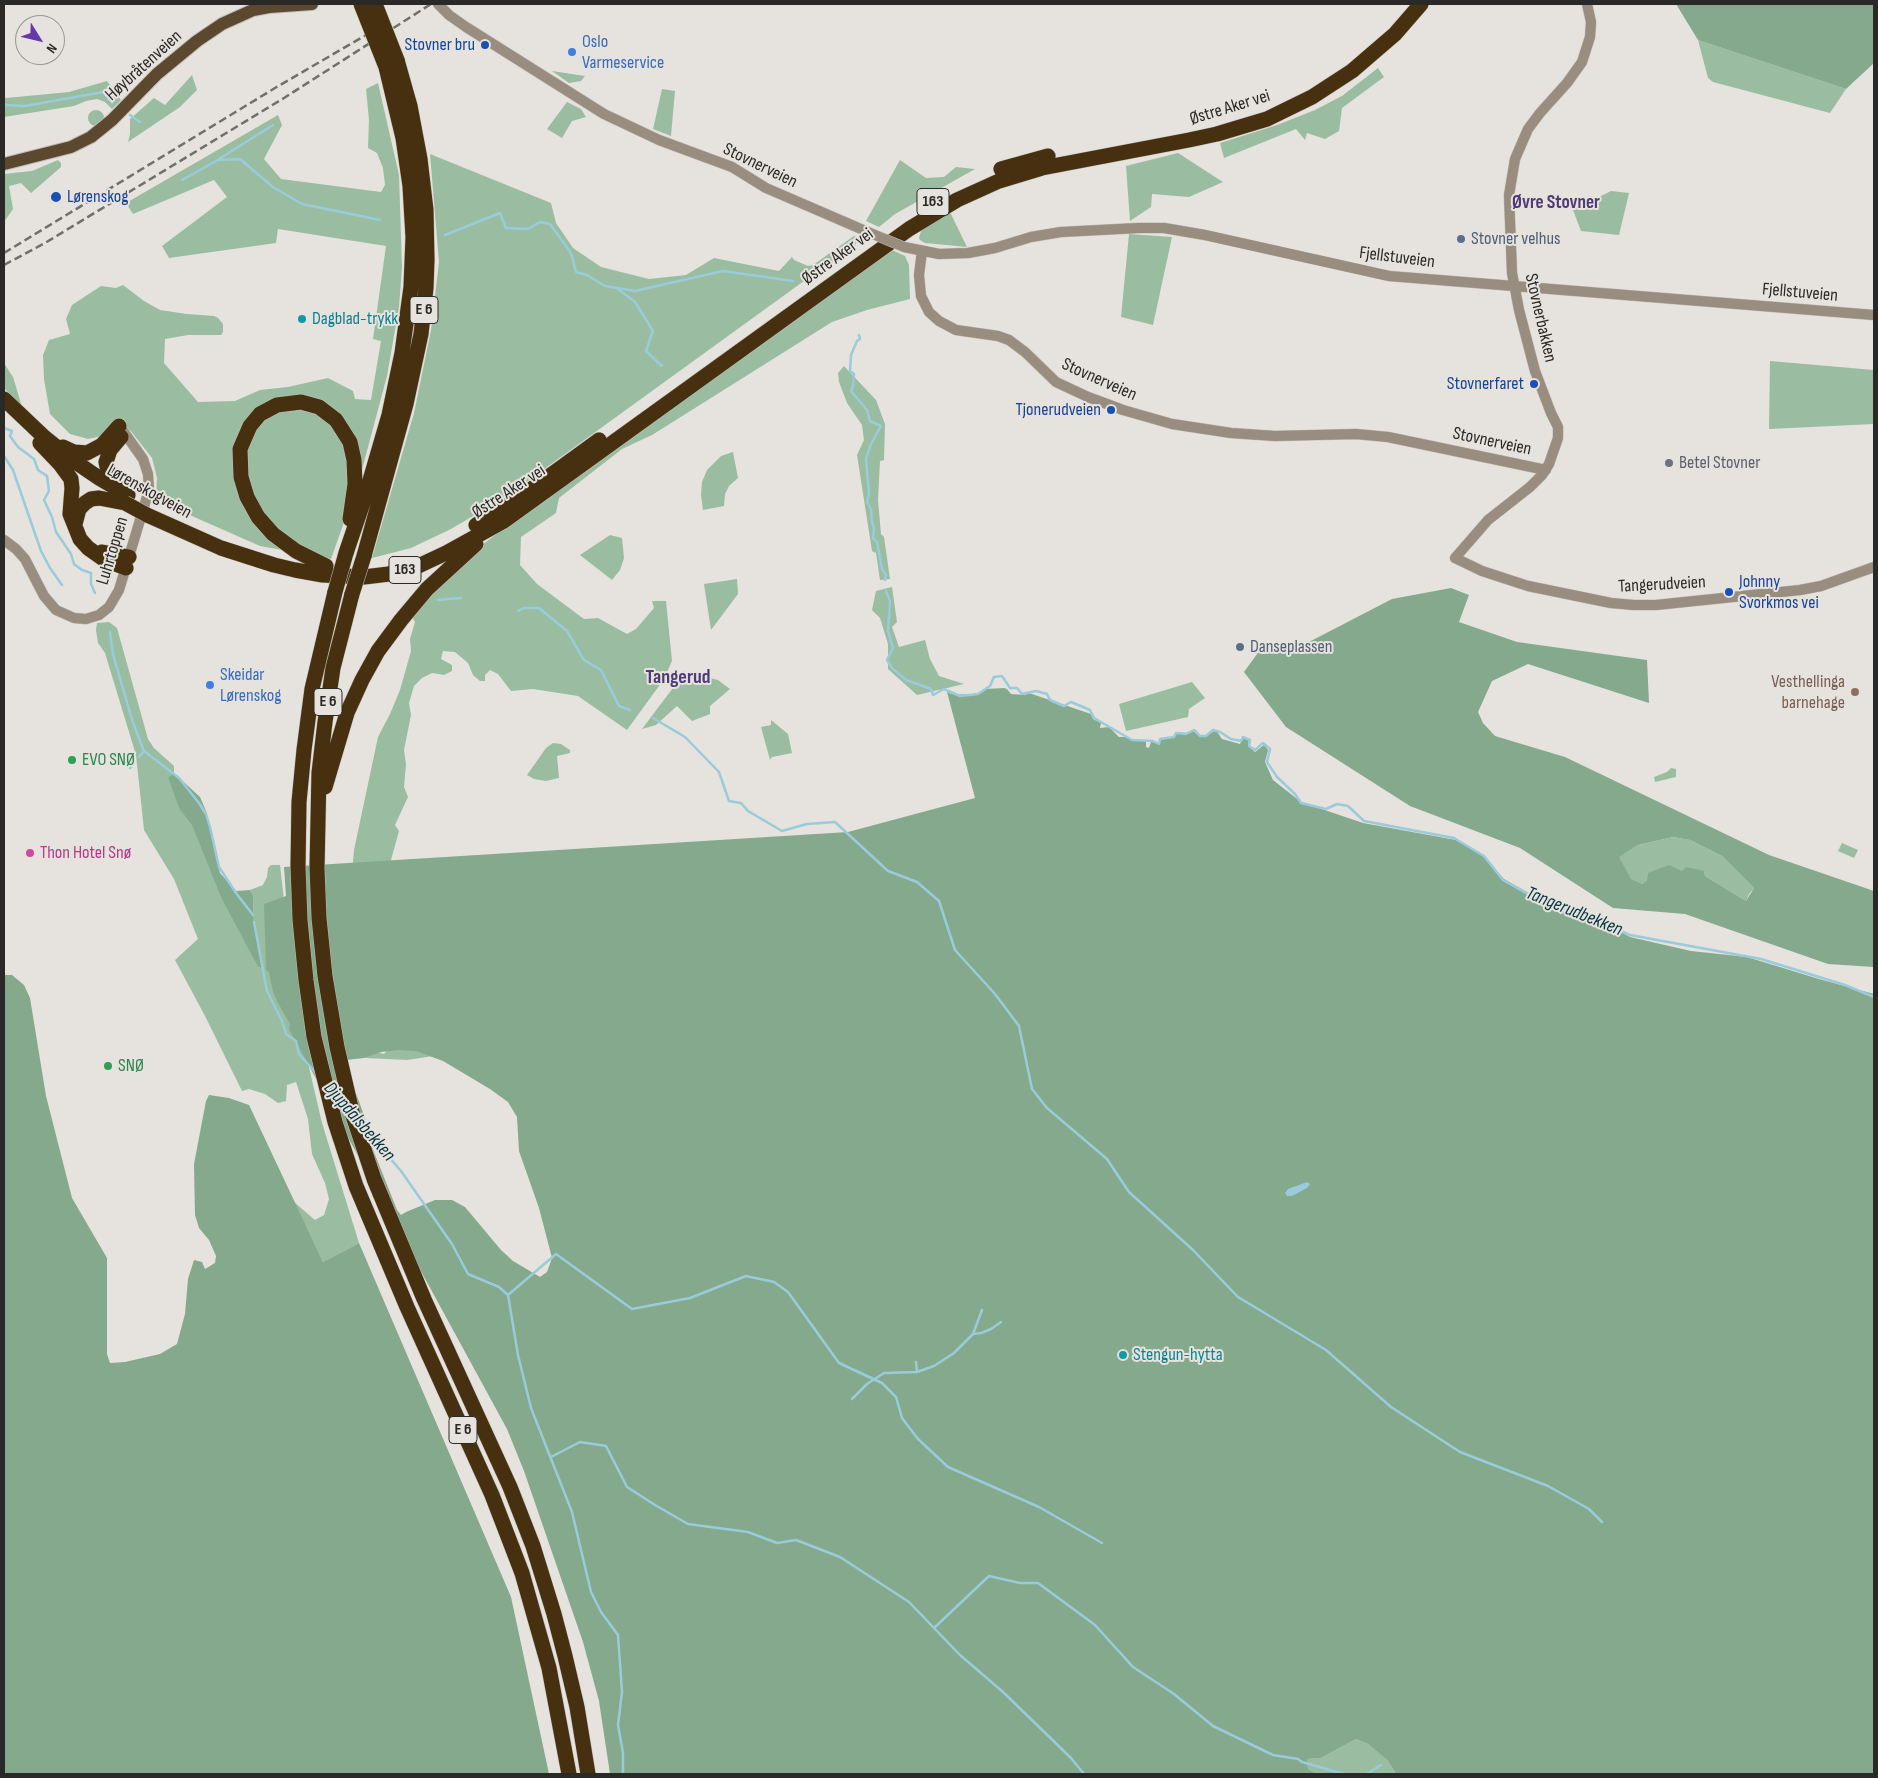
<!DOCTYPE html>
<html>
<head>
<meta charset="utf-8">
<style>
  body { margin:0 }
  #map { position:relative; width:1878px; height:1778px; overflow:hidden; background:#e6e2dd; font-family:"Sofia Sans Condensed",sans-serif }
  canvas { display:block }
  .frame { position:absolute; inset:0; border:5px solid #2a2927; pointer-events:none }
  .north { position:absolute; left:15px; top:15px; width:50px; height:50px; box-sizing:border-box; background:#e6e2dd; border:1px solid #9b9894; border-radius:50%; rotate:126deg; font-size:14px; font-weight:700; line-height:20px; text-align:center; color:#2a2927 }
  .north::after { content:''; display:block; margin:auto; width:18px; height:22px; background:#6837ae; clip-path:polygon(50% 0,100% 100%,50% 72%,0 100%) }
</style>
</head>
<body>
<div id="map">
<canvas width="1878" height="1778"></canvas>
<div class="frame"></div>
<div class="north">N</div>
</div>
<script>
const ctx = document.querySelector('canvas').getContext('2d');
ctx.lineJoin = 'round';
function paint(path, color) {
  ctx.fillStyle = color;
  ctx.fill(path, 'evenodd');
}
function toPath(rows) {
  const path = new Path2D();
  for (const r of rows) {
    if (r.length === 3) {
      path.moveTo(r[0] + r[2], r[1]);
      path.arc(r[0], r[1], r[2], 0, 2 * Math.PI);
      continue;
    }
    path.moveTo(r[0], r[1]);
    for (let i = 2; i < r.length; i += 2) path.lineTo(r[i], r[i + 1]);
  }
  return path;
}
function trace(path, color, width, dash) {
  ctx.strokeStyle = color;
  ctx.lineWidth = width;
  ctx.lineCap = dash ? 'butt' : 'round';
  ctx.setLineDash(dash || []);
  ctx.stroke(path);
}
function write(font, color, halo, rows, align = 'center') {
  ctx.font = font + ' "Sofia Sans Condensed",sans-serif';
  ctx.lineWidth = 4;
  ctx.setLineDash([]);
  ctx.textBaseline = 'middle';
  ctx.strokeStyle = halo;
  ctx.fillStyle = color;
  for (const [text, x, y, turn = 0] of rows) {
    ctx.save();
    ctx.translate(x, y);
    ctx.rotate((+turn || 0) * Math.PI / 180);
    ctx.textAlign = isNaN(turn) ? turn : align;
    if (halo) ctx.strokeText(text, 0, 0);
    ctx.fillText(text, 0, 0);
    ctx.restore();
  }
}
const green = toPath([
  [1698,40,1846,89,1830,113,1713,82,1708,78],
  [1378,68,1384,77,1342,108,1339,131,1325,139,1307,133,1305,140,1296,129,1224,158,1220,143,1277,125,1315,110,1342,96],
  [552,71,585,76,581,81,569,83],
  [192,75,197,90,180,107,128,142,130,134,130,119,154,98,165,105],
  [107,81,121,100,112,109,105,102,97,99,86,101,74,106,4,117,4,96,6,98,69,92],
  [378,83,399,175,402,267,399,307,387,376,360,477,331,559,260,546,176,509,156,497,157,478,152,458,130,430,88,439,70,434,50,414,44,379,43,355,49,340,70,334,66,319,72,305,101,286,116,288,123,285,144,301,160,310,187,314,214,316,218,318,223,324,223,332,221,335,188,335,165,339,164,363,198,402,235,401,260,390,288,387,328,378,353,391,355,399,371,400,381,341,373,339,386,246,278,229,276,243,169,258,162,246,227,197,214,180,133,214,126,203,278,115,282,125,264,159,281,179,381,192,385,185,383,168,377,153,368,148,369,120,366,89],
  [662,89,675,91,671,136,653,129],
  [567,102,581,109,586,117,572,121,562,138,547,129],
  [96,118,8],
  [1178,153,1223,182,1189,197,1152,194,1151,207,1130,221,1126,166],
  [430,154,551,203,556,223,573,248,601,267,649,279,686,275,714,258,779,271,792,257,794,260,808,266,813,265,854,236,862,239,824,269,815,273,507,496,451,529,411,548,372,558,414,413,431,330,439,262],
  [58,160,61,163,61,167,31,193,21,183,9,186,13,209,4,222,4,174,32,171],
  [900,160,926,178,944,177,956,167,975,169,895,214,879,227,866,221],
  [1611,191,1629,193,1619,235,1581,231,1573,210],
  [950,212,967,247,925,243,920,240,919,238,922,228],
  [1129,234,1172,237,1153,325,1121,317],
  [890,249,905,256,909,265,910,299,867,310,832,322,652,435,622,449,559,498,556,513,521,537,520,565,537,584,584,619,598,618,627,634,636,629,654,608,652,601,666,601,672,661,664,679,627,730,578,696,533,689,511,691,498,674,490,670,485,675,485,681,480,681,473,675,468,663,455,652,443,651,441,659,452,665,452,671,444,675,432,673,422,678,414,686,409,703,411,715,404,750,406,764,404,787,408,797,395,825,399,831,389,867,974,1311,433,1056,407,1060,366,1058,364,1056,377,1052,384,1054,392,1044,350,895,354,850,378,737,390,714,400,690,411,651,410,639,415,622,411,615,477,549,504,528],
  [1770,361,1874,370,1874,424,1769,429],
  [4,363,13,377,22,407,4,388],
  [844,366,876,400,885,424,884,460,880,461,878,500,881,534,884,537,890,579,880,580,876,553,872,551,857,455,864,440,862,425,847,403,839,382,838,373],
  [733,452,738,478,729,486,725,494,724,506,703,510,701,495,702,482,707,470,721,456],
  [610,535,622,538,624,558,620,570,612,580,580,555],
  [737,579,738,594,711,630,704,584],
  [892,587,897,622,892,627,899,647,925,640,930,659,939,676,964,684,917,695,888,669,888,644,880,618,872,610,876,591],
  [109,622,117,628,148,739,154,748,174,766,174,773,168,777,191,816,243,937,258,967,261,968,263,960,254,927,253,897,250,890,263,885,267,877,268,868,271,865,280,865,297,1016,322,1123,359,1243,323,1262,294,1202,315,1220,324,1215,329,1199,325,1183,312,1154,308,1119,296,1082,287,1085,286,1101,278,1103,265,1094,249,1089,242,1091,205,1016,175,960,198,939,174,879,144,830,136,755,105,653,98,643,96,630,97,623],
  [682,671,718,680,730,689,710,706,710,714,692,721,677,706,656,725,642,729,679,680],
  [1192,682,1205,698,1189,709,1188,717,1126,731,1119,704],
  [771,720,788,734,792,753,772,757,770,760,761,727,771,725],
  [553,743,561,744,570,750,570,753,557,756,559,778,546,781,534,779,527,775,546,748],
  [1671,768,1676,769,1676,777,1655,782,1654,777,1667,772],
  [1673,837,1690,840,1722,856,1754,888,1749,894,1746,901,1705,876,1704,871,1683,871,1641,884,1631,880,1618,857,1638,845],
  [1842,843,1858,850,1854,858,1838,851],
  [1356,1739,1368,1744,1388,1761,1396,1774,1318,1774,1308,1769,1306,1759,1321,1758]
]);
const forest = toPath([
  [1676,4,1874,4,1874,63,1846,89,1698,40],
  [1451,588,1469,595,1459,622,1517,642,1647,660,1649,703,1528,664,1492,681,1478,712,1483,723,1495,736,1565,757,1769,855,1874,891,1874,967,1828,964,1685,914,1613,908,1520,848,1410,806,1286,727,1244,672,1260,650,1307,643,1392,599],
  [1673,837,1690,840,1722,856,1754,888,1746,901,1705,876,1704,871,1686,867,1682,871,1669,865,1648,873,1647,881,1642,884,1631,879,1619,857,1638,845],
  [1004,688,1007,689,1011,694,1025,695,1029,693,1091,714,1093,719,1101,723,1100,728,1109,727,1119,737,1125,737,1132,740,1146,741,1146,747,1149,748,1151,742,1158,743,1161,738,1174,738,1176,732,1186,733,1196,730,1200,737,1205,736,1216,730,1222,739,1240,744,1243,738,1249,740,1248,746,1255,752,1264,745,1268,750,1265,762,1273,780,1301,802,1363,823,1456,840,1484,857,1504,879,1541,900,1567,903,1630,937,1691,951,1747,957,1819,979,1874,994,1874,1774,1396,1774,1388,1761,1368,1744,1356,1739,1321,1758,1307,1759,1308,1769,1318,1774,610,1774,599,1701,583,1642,524,1471,507,1429,289,1029,290,1024,278,1003,273,992,269,972,266,970,264,904,286,896,284,867,848,832,975,798,947,692,952,694,978,695,986,689],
  [398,1050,416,1051,443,1061,490,1089,508,1102,517,1117,519,1151,539,1208,552,1258,547,1272,540,1277,513,1261,501,1250,465,1207,452,1200,435,1200,406,1212,401,1215,397,1210,372,1147,369,1129,357,1096,350,1082,346,1060,364,1058,381,1052],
  [174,773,200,797,206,811,220,873,236,891,250,890,253,896,254,927,263,960,261,968,258,967,221,897,192,825,179,808,168,777],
  [4,975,12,975,24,985,30,998,46,1096,72,1198,107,1258,107,1354,110,1363,125,1362,160,1354,177,1344,185,1314,188,1279,194,1260,202,1262,205,1269,215,1263,216,1256,209,1240,199,1228,195,1215,194,1164,206,1101,209,1095,229,1098,249,1105,323,1262,359,1243,511,1597,549,1774,4,1774]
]);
const water = toPath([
  [1307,1182,1310,1184,1307,1188,1292,1196,1287,1196,1285,1193,1288,1189]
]);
const stream = toPath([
  [4,105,25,106,103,92,112,103],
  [130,115,140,122],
  [219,159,273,125],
  [182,180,218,160,240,159,273,187,302,204,380,220],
  [445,235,500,213,506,228,528,229,540,222,550,224,571,253,576,272,587,275,605,286,635,291,723,271,793,281],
  [618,289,635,302,653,331,646,351,662,366],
  [859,335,860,339,857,341,851,355,850,371,854,374,853,386,851,391,867,410,870,421,881,426,870,446,866,459,869,494,867,502,871,509,872,522,874,528,873,538,877,542,882,569,886,575,885,580],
  [4,428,12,431,10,436,18,447,34,459,38,470,47,476,49,491,44,500,52,517,56,532,71,554,74,564,82,570,91,573,91,584,95,593],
  [4,456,13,470,41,551,50,568,62,585],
  [886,591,890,601,888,631,893,648,887,660,892,668,906,680,931,689,933,695,944,689,960,696,978,694,990,686,994,677,1002,676,1010,688,1017,688,1022,694,1036,691,1047,694,1050,700,1064,706,1071,702,1090,710,1094,718,1132,740,1153,741,1159,744,1160,739,1174,737,1176,733,1186,734,1194,730,1200,736,1206,736,1213,730,1220,732,1231,739,1241,741,1243,737,1250,740,1249,746,1255,750,1263,743,1270,749,1267,762,1277,777,1295,794,1301,803,1326,809,1337,804,1348,806,1364,821,1454,838,1484,856,1503,880,1540,901,1566,904,1630,935,1761,959,1845,985,1874,997],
  [438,600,461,598],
  [518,611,524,608,539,608,567,631,584,660,601,670,619,706,630,710],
  [110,632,113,654,132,720,144,751,179,778,199,803,206,814,210,827,219,867,236,893,253,915],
  [653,718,685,737,719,772,729,801,741,803,748,811,782,831,807,824,835,822,888,871,917,882,939,901,955,950,995,994,1019,1026,1032,1089,1047,1108,1107,1159,1129,1192,1193,1250,1238,1297,1326,1350,1391,1407,1460,1452,1548,1486,1589,1509,1602,1522],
  [139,757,144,751],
  [130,768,131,767],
  [254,922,267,991,282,1021,286,1034,296,1041,299,1054,316,1073],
  [335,1094,344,1105],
  [364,1128,401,1171,452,1244,468,1274,499,1287,508,1295],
  [508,1295,556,1254,632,1309,690,1298,746,1276,774,1282,788,1292,839,1363,882,1383,896,1397,902,1418,918,1439,948,1467,1039,1507,1102,1543],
  [508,1295,518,1355,531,1408,572,1512,591,1592,601,1612,618,1635,622,1692,618,1725,623,1753,623,1774],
  [973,1334,981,1333,991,1329,1001,1322],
  [916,1362,917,1372],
  [852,1399,867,1384,884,1373,917,1372,934,1366,954,1353,973,1334,982,1310],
  [551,1457,580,1442,606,1446,627,1487,655,1505,688,1524,748,1532,777,1543,796,1540,840,1557,909,1602,960,1655,1003,1692,1071,1758,1084,1774],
  [934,1628,989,1576,1020,1583,1038,1583,1095,1625,1133,1667,1174,1694,1213,1726,1273,1755,1298,1759,1302,1762,1344,1774],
  [1367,1774,1381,1765]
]);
const minor = toPath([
  [438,4,449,15,466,27,604,114,659,140,732,167,766,188,868,232],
  [1587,4,1591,22,1590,37,1582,62,1567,83,1540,113,1528,129,1515,159,1509,195,1512,273,1519,310,1535,371,1551,413,1558,427,1558,438,1549,464,1542,475,1530,487,1488,520,1455,558,1482,571,1528,586,1611,603,1634,605,1656,605,1800,590,1821,586,1874,567],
  [904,247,939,254,968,253,995,248,1031,237,1061,232,1138,228,1164,228,1205,235,1389,276,1874,315],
  [922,251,919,275,921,296,929,312,939,321,956,330,998,336,1009,340,1025,352,1056,382,1088,397,1123,410,1172,424,1231,433,1275,436,1356,434,1388,437,1546,470],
  [4,540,16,549,25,559,44,596,56,610,74,618,86,619,99,615,109,607,119,590,149,490,148,474,143,459,121,428]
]);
const major = toPath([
  [4,164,71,147,91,137,112,120,157,74,197,41,222,24,253,10,269,7,312,4]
]);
const highway = toPath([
  [1001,169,1048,156],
  [4,399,43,436,74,461,99,478,128,495],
  [40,443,60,464,71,479,72,488,70,514,80,539,88,548,105,560,126,568],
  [63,447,74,452,87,453,102,445,119,426],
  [118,485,109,476,106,462,110,450,121,437],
  [147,515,221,548,274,565,295,570,323,575,364,577,389,574,414,568,446,553,504,521,909,229,957,200,999,181,1042,168,1189,140,1217,134,1267,119,1312,97,1352,71,1395,34,1421,4],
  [75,524,79,509,85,503,91,499,99,498,125,503],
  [476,525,519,498,599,440],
  [102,552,129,557],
  [346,553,366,494,389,415,402,353,411,287,413,237,410,186,403,138,386,67],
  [364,556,406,404,421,334,426,288,427,260,426,210,420,159,410,106,397,60],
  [326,566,296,551,273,534,258,517,247,497,241,477,240,449,250,426,260,414,277,405,301,402,319,407,336,420,350,442,354,460,355,484,350,519],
  [335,592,312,689,304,750,299,802,298,866,300,920,306,980,314,1037,335,1122,356,1186,407,1307,492,1495,522,1573,549,1668,569,1774],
  [352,594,333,668,325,722,319,773,317,868,319,918,325,976,337,1047,353,1116,374,1179,424,1299,510,1487,533,1546,554,1614,565,1656,577,1707,588,1774],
  [325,787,347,713,362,680,378,651,401,620,427,589,476,544]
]);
const rail = toPath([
  [4,253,275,88,385,24],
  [4,265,45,243,284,98,431,4]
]);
const minorBridge = toPath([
  [868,232,904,247]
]);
const highwayBridge = toPath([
  [361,4,386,67],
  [375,4,397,60],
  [125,503,147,515],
  [335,592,346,553],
  [352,594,364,556]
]);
const markers = [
  [485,45,5,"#1a4fb4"],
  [572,52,5,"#3f7fe0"],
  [56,197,6,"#1a4fb4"],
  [1461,239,5,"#5c6f8a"],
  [302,319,5,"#0f9aa8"],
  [1534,384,5,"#1a4fb4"],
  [1111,410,5,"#1a4fb4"],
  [1669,463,5,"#6b7280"],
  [1729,592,5,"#1a4fb4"],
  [1240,647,5,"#5c6f8a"],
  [210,685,5,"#3f7fe0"],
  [1855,692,5,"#8d6e63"],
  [72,760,5,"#2e9e5b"],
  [30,853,5,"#d1479c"],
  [108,1066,5,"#2e9e5b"],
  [1123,1355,5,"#0f9aa8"]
];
const shields = [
  [933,202,32],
  [424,310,28],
  [405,570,32],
  [328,702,28],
  [463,1430,28]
];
const shieldNames = [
  ["163",933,202],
  ["E 6",424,310],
  ["163",405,570],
  ["E 6",328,702],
  ["E 6",463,1430]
];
const shopNames = [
  ["Oslo",582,42],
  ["Varmeservice",582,63],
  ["Skeidar",220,675],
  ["Lørenskog",220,696]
];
const transitNames = [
  ["Stovner bru",475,45],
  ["Lørenskog",67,197,"left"],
  ["Stovnerfaret",1524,384],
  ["Tjonerudveien",1101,410],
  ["Johnny",1739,582,"left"],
  ["Svorkmos vei",1739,603,"left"]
];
const streetNames = [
  ["Høybråtenveien",144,66,-42],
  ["Østre Aker vei",1230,108,-17],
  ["Stovnerveien",760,166,26],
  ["Østre Aker vei",838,257,-36],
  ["Fjellstuveien",1397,258,7],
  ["Fjellstuveien",1800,293,5],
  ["Stovnerbakken",1540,318,77],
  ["Stovnerveien",1099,380,24],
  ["Stovnerveien",1492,442,12],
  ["Lørenskogveien",149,492,29],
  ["Østre Aker vei",509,492,-33],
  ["Luhrtoppen",113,551,-73],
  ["Tangerudveien",1662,585,-3]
];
const serviceNames = [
  ["Stovner velhus",1471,239],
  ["Danseplassen",1250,647]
];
const cultureNames = [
  ["Dagblad-trykk",312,319],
  ["Stengun-hytta",1133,1355]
];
const worshipNames = [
  ["Betel Stovner",1679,463]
];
const educationNames = [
  ["Vesthellinga",1845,682],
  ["barnehage",1845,703]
];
const leisureNames = [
  ["EVO SNØ",82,760],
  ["SNØ",118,1066]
];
const hotelNames = [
  ["Thon Hotel Snø",40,853]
];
const neighbourhoodNames = [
  ["Øvre Stovner",1556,203]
];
const waterNames = [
  ["Tangerudbekken",1574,912,22],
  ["Djupdalsbekken",359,1122,49]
];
const quarterNames = [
  ["Tangerud",678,678]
];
paint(green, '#9abda1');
paint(forest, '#85a98c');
paint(water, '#99cbdb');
trace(stream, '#99cbdb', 2.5);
trace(minor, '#c0bdb9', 11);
trace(major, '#c0bdb9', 14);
trace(highway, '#c0bdb9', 16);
trace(minor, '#998d7f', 10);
trace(major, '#5c482e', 12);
trace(highway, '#463010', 15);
trace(rail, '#716f6c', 2.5, [8, 4]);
trace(minorBridge, '#c0bdb9', 11, []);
trace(highwayBridge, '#c0bdb9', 16, []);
trace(minorBridge, '#998d7f', 10);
trace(highwayBridge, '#463010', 15);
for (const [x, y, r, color] of markers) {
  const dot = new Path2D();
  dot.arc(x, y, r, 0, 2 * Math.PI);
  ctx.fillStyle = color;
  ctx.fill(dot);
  trace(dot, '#e6e2dd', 2);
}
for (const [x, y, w] of shields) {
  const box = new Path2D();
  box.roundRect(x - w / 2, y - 13.5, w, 27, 4);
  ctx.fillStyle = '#e6e2dd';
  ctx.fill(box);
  trace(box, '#2a2927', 1);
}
write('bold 16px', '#2a2927', null, shieldNames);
write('18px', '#366cbe', '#e6e2dd', shopNames, 'left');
write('18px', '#164399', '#e6e2dd', transitNames, 'right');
write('18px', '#2a2927', '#e6e2dd', streetNames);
write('18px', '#4e5e75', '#e6e2dd', serviceNames, 'left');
write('18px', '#0d838f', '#e6e2dd', cultureNames, 'left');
write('18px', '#5b616d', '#e6e2dd', worshipNames, 'left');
write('18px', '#785e54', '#e6e2dd', educationNames, 'right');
write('18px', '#27864d', '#e6e2dd', leisureNames, 'left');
write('18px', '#b23c85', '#e6e2dd', hotelNames, 'left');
write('bold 19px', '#4f3b77', '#e6e2dd', neighbourhoodNames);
write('italic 19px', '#043440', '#e6e2dd', waterNames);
write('bold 20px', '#4f3b77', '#e6e2dd', quarterNames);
</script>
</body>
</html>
